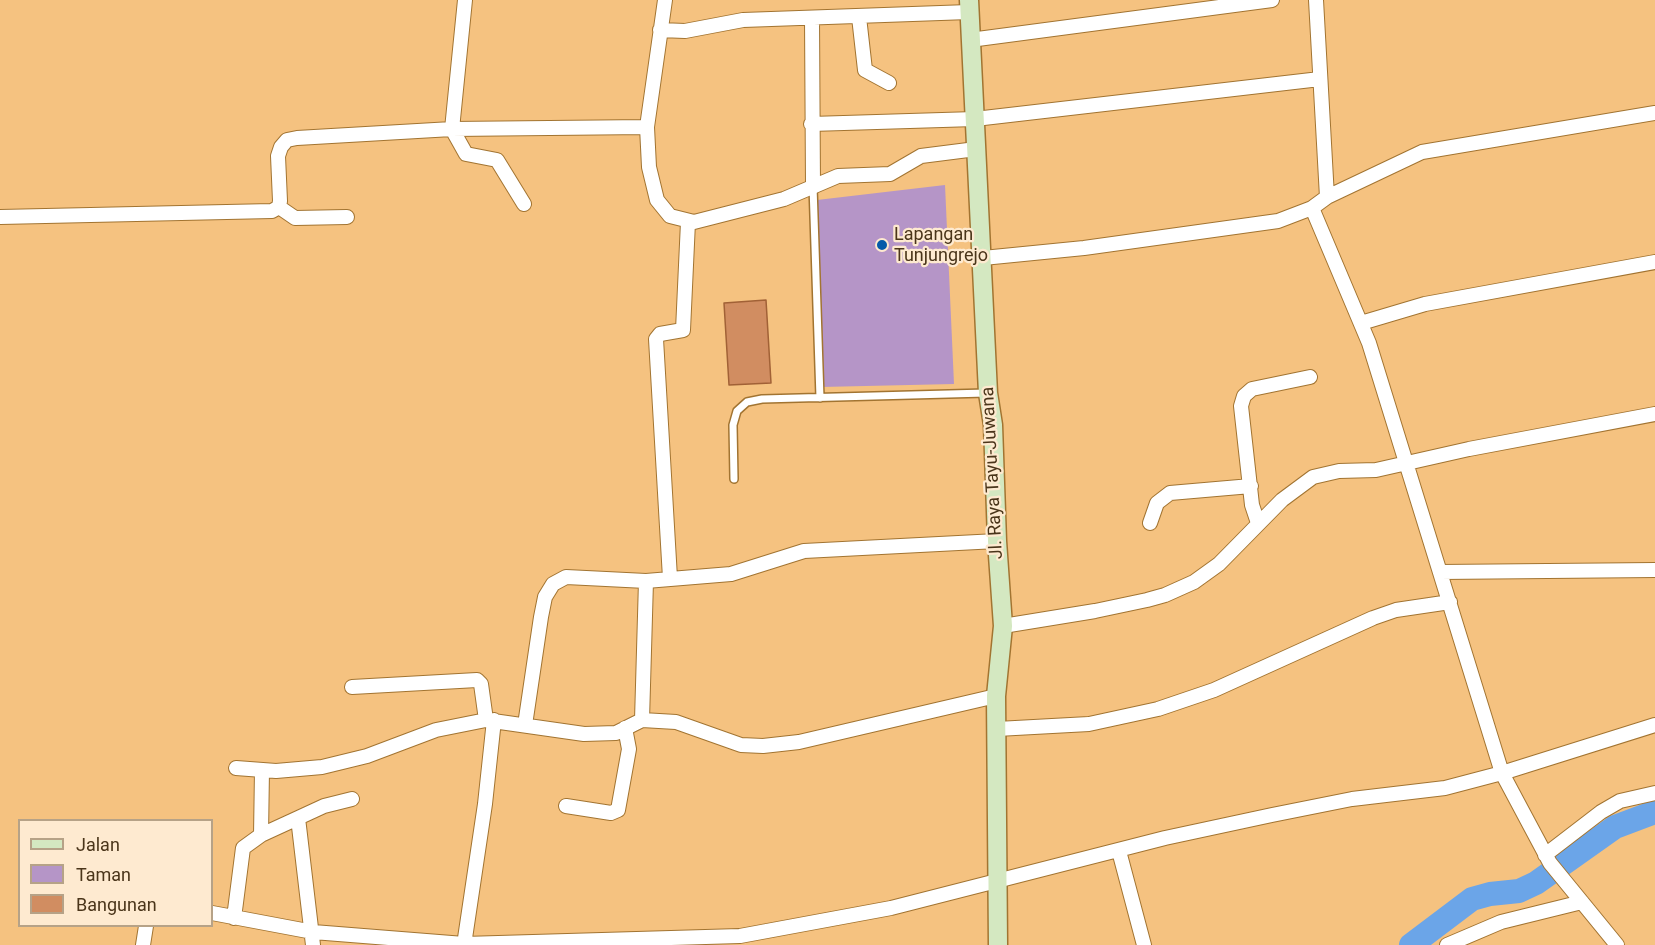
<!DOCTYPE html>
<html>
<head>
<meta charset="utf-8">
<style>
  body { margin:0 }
  #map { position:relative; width:1655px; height:945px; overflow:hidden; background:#f5c280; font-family:Roboto,sans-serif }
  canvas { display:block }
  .legend { position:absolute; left:18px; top:819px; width:195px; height:108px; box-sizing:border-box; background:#feead0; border:2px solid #b6a287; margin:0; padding:8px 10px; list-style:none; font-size:18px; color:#4a351a }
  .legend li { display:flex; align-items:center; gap:12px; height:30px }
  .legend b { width:30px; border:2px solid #b6a287 }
</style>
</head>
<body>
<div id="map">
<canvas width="1655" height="945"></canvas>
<ul class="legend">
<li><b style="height:8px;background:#d4e8c1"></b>Jalan</li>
<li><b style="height:16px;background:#b595c7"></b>Taman</li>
<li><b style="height:16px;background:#d18d61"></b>Bangunan</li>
</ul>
</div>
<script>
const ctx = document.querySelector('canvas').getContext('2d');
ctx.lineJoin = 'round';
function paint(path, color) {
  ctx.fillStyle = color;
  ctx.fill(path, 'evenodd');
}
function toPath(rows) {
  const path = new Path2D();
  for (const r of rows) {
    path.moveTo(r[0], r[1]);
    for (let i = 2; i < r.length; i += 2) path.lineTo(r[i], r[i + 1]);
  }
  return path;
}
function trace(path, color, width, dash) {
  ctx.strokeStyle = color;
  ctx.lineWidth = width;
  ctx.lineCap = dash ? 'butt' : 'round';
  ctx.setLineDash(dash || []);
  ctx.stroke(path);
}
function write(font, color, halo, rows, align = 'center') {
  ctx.font = font + ' Roboto,sans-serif';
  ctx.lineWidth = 4.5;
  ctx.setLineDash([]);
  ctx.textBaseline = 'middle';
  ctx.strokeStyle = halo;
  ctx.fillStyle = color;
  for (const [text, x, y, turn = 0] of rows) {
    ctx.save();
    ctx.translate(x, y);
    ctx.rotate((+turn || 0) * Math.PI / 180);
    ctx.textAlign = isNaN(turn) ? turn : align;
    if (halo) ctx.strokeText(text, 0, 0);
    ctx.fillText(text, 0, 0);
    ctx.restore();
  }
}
const green = toPath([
  [945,185,954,384,821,387,817,200]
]);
const river = toPath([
  [1411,945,1472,899,1490,894,1519,891,1536,883,1615,827,1655,812]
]);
const building = toPath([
  [766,300,771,383,729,385,724,303,766,300]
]);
const lane = toPath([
  [813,186,820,398],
  [734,479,733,425,737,411,747,402,762,399,986,393]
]);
const street = toPath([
  [465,0,452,129,466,154,497,160,524,204],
  [665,0,647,127,649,167,657,200,670,216,694,222,784,199,838,176,890,174,921,156,976,149],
  [1316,0,1327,197],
  [859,17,865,70,889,83],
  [812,18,813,186],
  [660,30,685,31,743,20,969,12],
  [970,40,1272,0],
  [811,124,975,119,1320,79],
  [279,207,295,218,347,217],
  [1312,208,1369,343,1502,773,1550,863,1617,945],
  [0,217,272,211,279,207,280,201,278,156,281,147,287,140,297,138,452,129,647,127],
  [983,258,1084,248,1278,221,1312,208,1327,197,1422,152,1655,113],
  [1361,323,1425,304,1655,262],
  [1150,523,1157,503,1170,493,1251,486],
  [1258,523,1252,505,1241,406,1244,396,1252,389,1310,377],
  [1440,572,1655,570],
  [670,578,656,339,660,334,683,330,688,222],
  [1003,626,1095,611,1147,600,1165,595,1194,582,1219,564,1282,500,1313,477,1339,471,1376,470,1469,449,1655,414],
  [352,687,477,680,481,684,486,720],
  [642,720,646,581,731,574,804,551,997,541],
  [525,725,541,617,545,597,553,584,566,577,646,581],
  [997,729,1089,724,1158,709,1214,690,1373,618,1396,610,1450,602],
  [236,768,276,771,322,767,367,756,436,730,486,720,584,734,616,733,642,720,676,722,741,745,763,746,799,742,996,696],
  [566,806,611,813,618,810,629,749,625,728],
  [261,835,262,770],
  [1119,851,1144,945],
  [1545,855,1601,812,1620,801,1655,793],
  [212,913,313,932,464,944,740,936,891,908,1165,838,1272,815,1352,799,1445,788,1502,773,1655,725],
  [234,918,243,848,261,835,298,818],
  [143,945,146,926],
  [313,945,298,818,324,806,352,799],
  [464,945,485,804,494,720],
  [1447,945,1501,922,1582,902]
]);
const secondary = toPath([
  [969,0,988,393,993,425,997,541,1003,626,996,696,998,945]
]);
const markers = [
  [882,245,6,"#055ba9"]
];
const poiNames = [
  ["Lapangan",894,235],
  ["Tunjungrejo",894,256]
];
const streetNames = [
  ["Jl. Raya Tayu-Juwana",993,473,-93]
];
paint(green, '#b595c7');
trace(river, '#6ba5e8', 24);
paint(building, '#d18d61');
trace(building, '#a16136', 1.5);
trace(lane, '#a27431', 10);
trace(street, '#a27431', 16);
trace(secondary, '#a27431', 21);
trace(lane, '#fff', 7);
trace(street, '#fff', 14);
trace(secondary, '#d4e8c1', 18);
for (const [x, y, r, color] of markers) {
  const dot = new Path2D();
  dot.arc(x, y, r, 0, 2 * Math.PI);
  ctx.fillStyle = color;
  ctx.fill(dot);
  trace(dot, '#feead0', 2);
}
write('18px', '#4a351a', '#feead0', poiNames, 'left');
write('18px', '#4a351a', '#feead0', streetNames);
</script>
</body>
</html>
